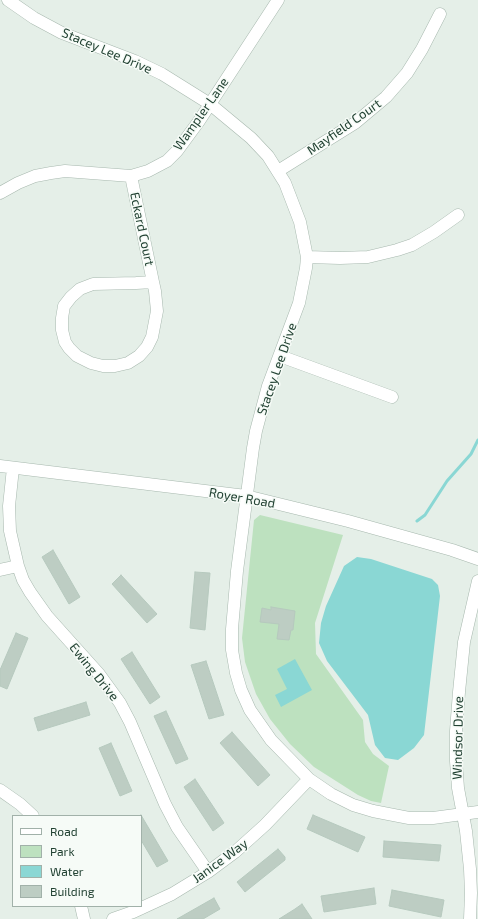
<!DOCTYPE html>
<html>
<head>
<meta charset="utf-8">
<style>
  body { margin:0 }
  #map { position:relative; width:478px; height:919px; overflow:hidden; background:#e5efe8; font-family:"Exo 2",sans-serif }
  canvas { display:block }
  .legend { position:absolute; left:12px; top:815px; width:130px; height:92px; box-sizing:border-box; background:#f6fbf7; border:1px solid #a1b1a9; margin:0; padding:5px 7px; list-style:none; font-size:12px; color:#224233 }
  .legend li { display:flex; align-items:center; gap:8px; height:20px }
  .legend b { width:20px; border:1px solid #a1b1a9 }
</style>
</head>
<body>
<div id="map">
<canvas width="478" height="919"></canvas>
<ul class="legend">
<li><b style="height:5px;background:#fff"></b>Road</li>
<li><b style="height:11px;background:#bde1bf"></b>Park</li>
<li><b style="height:11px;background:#8ad7d4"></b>Water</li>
<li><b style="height:11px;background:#bdcdc3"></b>Building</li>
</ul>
</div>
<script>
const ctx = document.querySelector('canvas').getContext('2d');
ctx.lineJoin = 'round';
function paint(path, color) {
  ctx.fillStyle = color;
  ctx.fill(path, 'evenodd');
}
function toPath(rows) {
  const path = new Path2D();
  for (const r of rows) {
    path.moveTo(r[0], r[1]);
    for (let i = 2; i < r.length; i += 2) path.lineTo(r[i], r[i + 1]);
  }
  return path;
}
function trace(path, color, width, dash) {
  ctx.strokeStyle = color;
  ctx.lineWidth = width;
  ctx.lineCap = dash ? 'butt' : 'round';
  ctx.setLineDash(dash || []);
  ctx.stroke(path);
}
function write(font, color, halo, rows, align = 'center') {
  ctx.font = font + ' "Exo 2",sans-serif';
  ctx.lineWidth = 3;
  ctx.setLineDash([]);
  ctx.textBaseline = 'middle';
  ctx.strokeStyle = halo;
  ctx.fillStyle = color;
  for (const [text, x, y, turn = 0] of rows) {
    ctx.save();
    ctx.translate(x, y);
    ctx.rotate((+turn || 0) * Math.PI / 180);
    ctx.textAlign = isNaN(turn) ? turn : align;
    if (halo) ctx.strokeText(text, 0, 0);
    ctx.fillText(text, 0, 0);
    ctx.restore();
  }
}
const green = toPath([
  [260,515,343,535,315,623,316,654,363,720,365,742,373,754,389,766,381,803,371,801,358,795,314,767,290,744,270,719,256,694,245,662,242,638,254,520]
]);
const water = toPath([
  [357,557,371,559,432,579,438,585,440,596,424,735,414,748,398,760,385,758,375,745,368,715,327,661,319,643,321,623,326,606,344,566],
  [295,659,312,690,281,707,275,695,287,689,277,669]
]);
const stream = toPath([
  [417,521,425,515,447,481,471,454,478,440]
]);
const building = toPath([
  [53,550,80,597,69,604,42,557,53,550],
  [195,572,210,573,205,630,190,628,195,572],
  [121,575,157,614,147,623,112,584,121,575],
  [271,607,295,611,293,630,291,630,289,640,277,639,279,624,260,622,262,608,271,610,271,607],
  [16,633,28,638,7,689,0,686,0,670,16,633],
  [132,652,160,697,150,704,121,659,132,652],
  [206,661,224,715,209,719,191,665,206,661],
  [86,702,90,715,38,731,34,718,86,702],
  [166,711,188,759,176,764,154,716,166,711],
  [232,732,270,775,258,786,220,743,232,732],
  [111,743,132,791,120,796,99,748,111,743],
  [195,779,224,823,213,831,184,787,195,779],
  [141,815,168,861,157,867,141,840,141,815],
  [313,815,365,837,358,852,307,829,313,815],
  [384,841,441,845,439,861,383,857,384,841],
  [278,849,285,857,285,860,245,892,237,882,278,849],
  [374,888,376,904,324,912,321,896,374,888],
  [392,890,444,900,441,917,389,906,392,890],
  [214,898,220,909,203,919,177,919,214,898],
  [302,904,312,919,279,919,295,909,302,904]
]);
const minor = toPath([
  [8,0,34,18,62,33,135,61,162,74,210,104,251,138,268,156,285,183,300,222,307,257,306,268,299,303,268,386,256,431,253,448,237,571,232,629,232,650,236,673,241,690,250,710,271,740,309,779,331,794,353,805,373,811,409,818,433,818,478,812],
  [278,171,355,123,386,97,407,73,422,49,440,14],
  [131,176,153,282,155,291,157,311,152,337,147,347,139,356,128,363,115,366,103,366,91,363,77,356,69,348,65,342,62,330,62,318,64,306,71,297,80,289,93,284,136,283,153,282],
  [0,193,18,183,35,176,51,173,65,171,131,176,148,171,167,161,177,151,199,121,278,0],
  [307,257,340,258,368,257,397,250,412,245,434,232,458,215],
  [280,356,392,397],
  [0,466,246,496,348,521,452,550,478,559],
  [13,468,9,506,10,531,18,566,23,580,30,592,47,616,99,674,120,703,130,722,165,804,177,827,208,872],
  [0,570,18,566],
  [0,790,20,804,33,816],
  [81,906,84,919],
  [113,919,133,912,172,894,208,872,235,852,265,825,309,779],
  [470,919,471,893,470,869,466,831,458,788,456,761,456,731,459,692,464,642,478,581]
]);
const streetNames = [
  ["Stacey Lee Drive",107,51,23],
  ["Wampler Lane",201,114,-55],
  ["Mayfield Court",344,127,-35],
  ["Eckard Court",142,229,78],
  ["Stacey Lee Drive",277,369,-71],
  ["Royer Road",242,498,10],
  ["Ewing Drive",94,672,51],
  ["Windsor Drive",458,738,-89],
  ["Janice Way",220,861,-36]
];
paint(green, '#bde1bf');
paint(water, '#8ad7d4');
trace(stream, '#8ad7d4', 3);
paint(building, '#bdcdc3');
trace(building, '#b6c9be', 1);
trace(minor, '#a7b8ae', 13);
trace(minor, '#fff', 12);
write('13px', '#224233', '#f6fbf7', streetNames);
</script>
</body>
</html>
